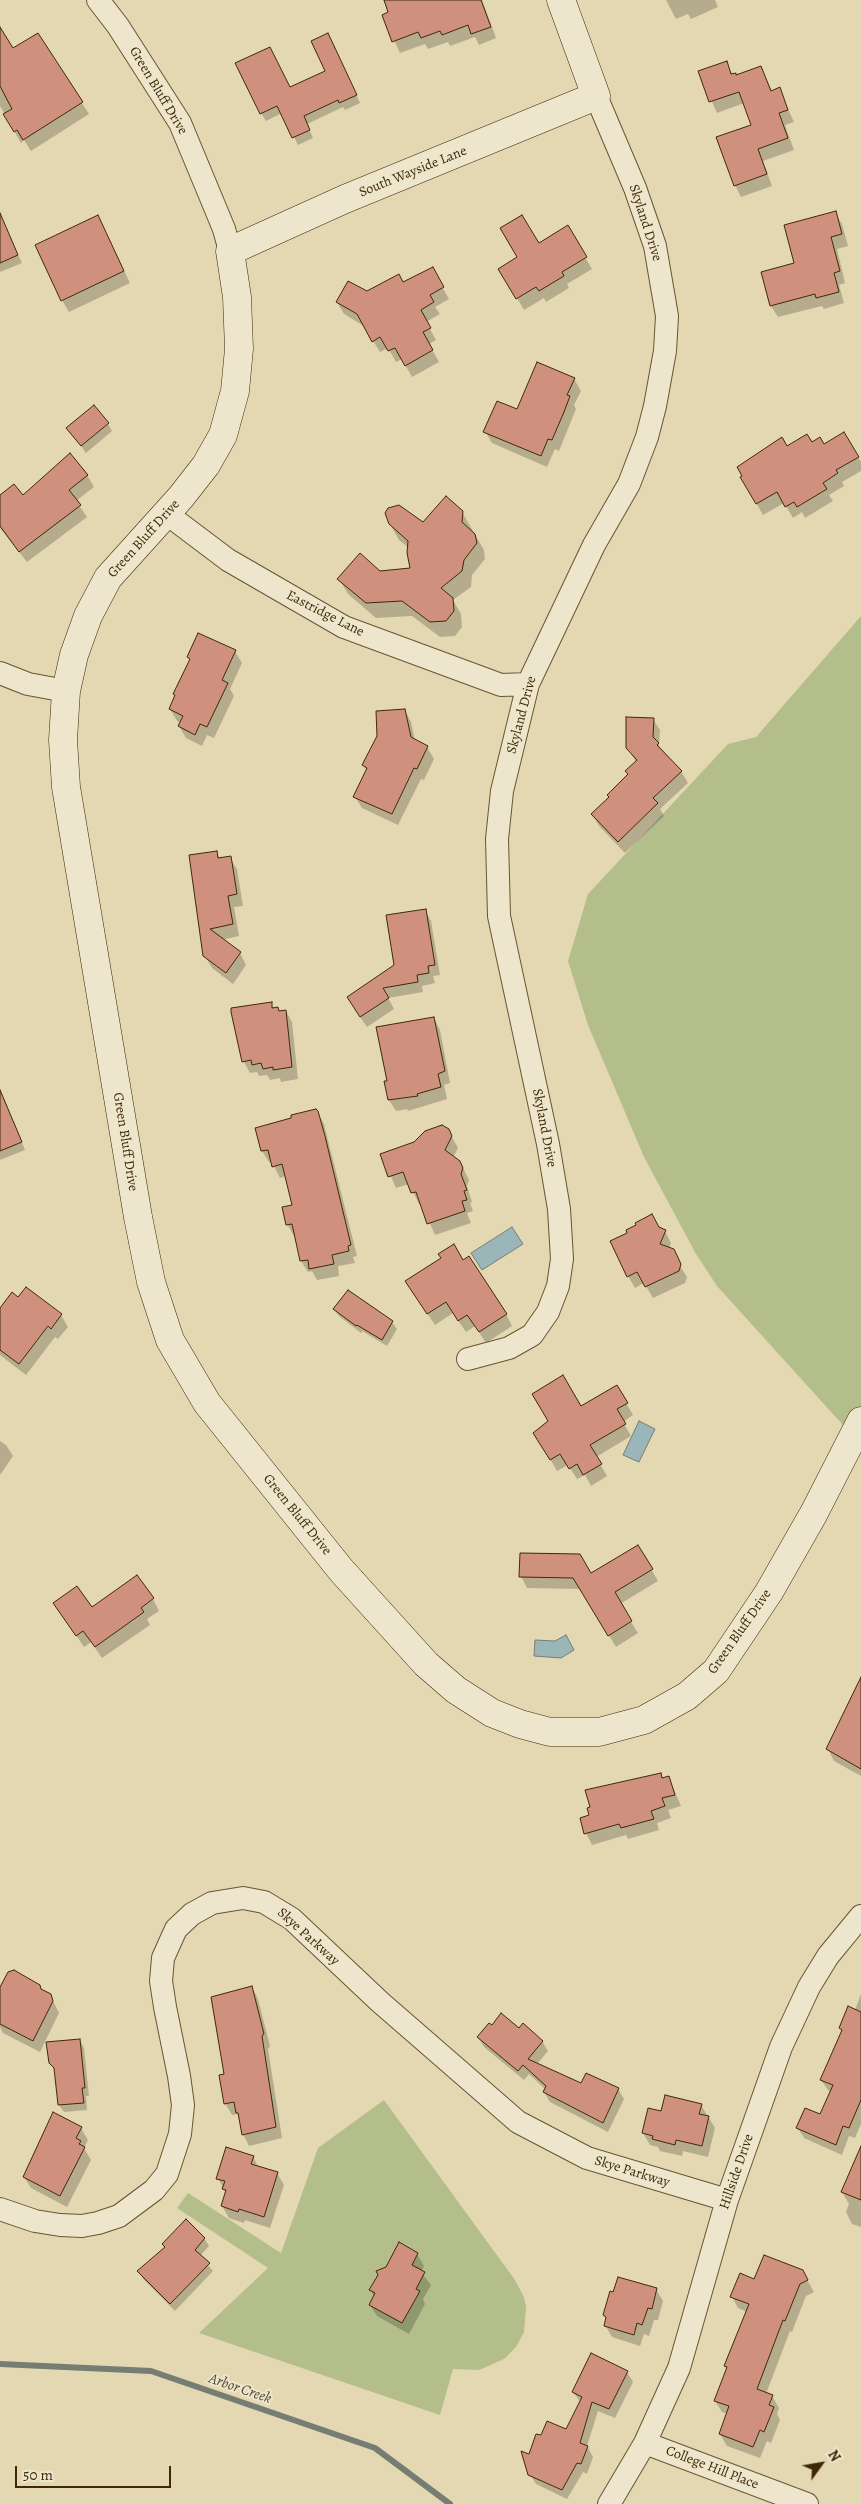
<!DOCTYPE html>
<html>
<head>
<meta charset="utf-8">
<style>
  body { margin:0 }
  #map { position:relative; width:861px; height:2504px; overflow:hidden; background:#e3d8b1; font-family:Alegreya,serif }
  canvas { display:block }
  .north { position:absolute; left:796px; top:2439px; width:50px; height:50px; -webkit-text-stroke:4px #ede6cc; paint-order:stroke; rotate:58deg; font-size:14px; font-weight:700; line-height:20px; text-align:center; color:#3f2808 }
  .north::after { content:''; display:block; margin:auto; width:18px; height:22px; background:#3f2808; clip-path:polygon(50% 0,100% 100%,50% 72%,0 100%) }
  .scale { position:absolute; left:15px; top:2466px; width:156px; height:22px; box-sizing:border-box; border:2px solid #3f2808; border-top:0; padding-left:6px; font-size:15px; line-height:18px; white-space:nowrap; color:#3f2808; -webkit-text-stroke:4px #ede6cc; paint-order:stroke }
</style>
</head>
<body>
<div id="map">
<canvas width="861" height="2504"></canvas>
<div class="north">N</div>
<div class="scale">50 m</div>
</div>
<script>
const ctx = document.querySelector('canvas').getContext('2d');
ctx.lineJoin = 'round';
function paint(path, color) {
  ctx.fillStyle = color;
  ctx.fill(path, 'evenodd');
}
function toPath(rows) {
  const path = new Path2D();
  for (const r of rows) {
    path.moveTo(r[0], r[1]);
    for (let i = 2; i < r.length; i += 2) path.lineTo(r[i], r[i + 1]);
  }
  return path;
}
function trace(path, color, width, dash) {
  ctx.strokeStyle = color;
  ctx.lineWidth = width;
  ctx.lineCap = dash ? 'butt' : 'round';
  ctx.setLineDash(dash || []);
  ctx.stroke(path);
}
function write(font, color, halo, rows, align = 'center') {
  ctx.font = font + ' Alegreya,serif';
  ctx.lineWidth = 4;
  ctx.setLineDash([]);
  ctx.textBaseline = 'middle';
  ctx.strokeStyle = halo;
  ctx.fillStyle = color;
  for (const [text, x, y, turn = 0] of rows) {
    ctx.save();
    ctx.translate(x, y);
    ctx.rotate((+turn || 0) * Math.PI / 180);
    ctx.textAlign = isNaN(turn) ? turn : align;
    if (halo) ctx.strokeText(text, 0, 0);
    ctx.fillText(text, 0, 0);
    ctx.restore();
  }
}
const green = toPath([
  [861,616,861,1445,717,1286,696,1254,644,1157,588,1025,568,961,588,894,728,744,756,737],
  [384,2100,515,2280,524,2297,526,2307,524,2332,516,2347,504,2359,479,2370,453,2369,440,2415,199,2333,268,2268,177,2208,188,2193,281,2253,318,2148]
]);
const water = toPath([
  [512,1227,523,1244,482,1270,471,1253,512,1227],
  [639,1421,655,1429,639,1462,623,1455,639,1421],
  [566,1635,574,1650,561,1658,534,1656,535,1640,555,1641,566,1635]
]);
const shadow = toPath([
  [385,0,482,0,496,38,479,45,475,37,450,46,448,42,428,49,425,44,400,53,383,16,390,13],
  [666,0,715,0,718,7,691,19,688,14,676,19],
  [38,35,89,114,31,151,24,140,21,143,0,106,0,47,13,50],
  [332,42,360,103,345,110,343,107,307,124,313,138,298,145,282,113,266,121,261,113,290,88,326,72],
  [726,62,733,75,736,76,761,68,772,91,779,89,794,122,785,125,794,150,763,161,772,186,741,197,735,185,752,125,744,103,717,113,699,72],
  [835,213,842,224,848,246,837,249,845,283,839,285,844,303,824,309,822,306,778,317,771,306,763,273,796,264],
  [98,216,130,283,69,312,62,300],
  [4,226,22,263,0,272,0,228],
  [567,227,592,269,567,284,569,288,546,302,544,298,524,310,500,269],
  [432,269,449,299,435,307,440,314,426,322,436,340,429,344,439,362,412,377,402,359,396,362,388,348,380,352,364,326,344,314,337,302,403,283],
  [574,379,581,391,574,405,576,409,559,451,555,449,547,467,492,443,485,431],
  [108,424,112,431,86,453,68,428],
  [844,434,861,462,861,471,842,482,844,486,829,495,833,501,805,518,802,512,793,518,784,503,763,515,741,477,786,447,811,444,823,446],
  [87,475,94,487,76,501,87,517,27,562,0,528,0,497,23,497],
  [462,512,484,550,485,559,472,575,471,587,453,600,461,614,462,627,455,636,440,637,412,616,376,618,348,594,339,579,412,569,409,548,399,540,390,524,423,524],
  [235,651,242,663,230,689,234,696,214,738,207,735,202,746,186,738,179,726,181,723,177,721,170,709,190,661,188,657],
  [405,710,411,722,415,741,427,747,434,759,424,780,421,779,398,825,362,808,355,797,367,771,363,765],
  [653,719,660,730,659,746,681,771,688,783,660,809,664,816,625,853,599,826,593,815,629,775,636,762,627,747],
  [216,852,220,859,230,858,237,869,243,906,234,907,239,936,222,940,240,953,246,965,233,984,212,968,205,956],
  [425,910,431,921,440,975,433,976,435,983,422,986,423,992,388,998,394,1009,367,1027,354,1008,395,966],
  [271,1004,274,1009,278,1008,280,1012,286,1011,292,1022,298,1079,281,1082,280,1078,270,1080,267,1075,259,1076,257,1072,250,1073,244,1062,232,1009],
  [434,1018,440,1030,450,1083,444,1085,447,1099,408,1111,407,1109,396,1111,389,1100,388,1082],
  [0,1089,25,1150,0,1160],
  [317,1111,324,1124,357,1256,353,1257,355,1263,338,1266,339,1276,317,1280,312,1271,308,1272,301,1261,296,1236,294,1236,287,1224,293,1206,286,1176,280,1178,272,1162,269,1162,262,1151],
  [448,1130,458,1148,453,1158,460,1162,469,1180,467,1186,472,1202,470,1203,473,1211,467,1213,471,1223,435,1235,421,1203,419,1204,409,1184,396,1188,381,1154],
  [665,1231,671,1243,669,1249,687,1277,685,1283,653,1298,644,1283,635,1288,628,1276],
  [463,1261,506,1314,512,1326,486,1343,475,1326,466,1332,453,1313,435,1325,413,1293],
  [19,1299,61,1315,68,1327,58,1339,55,1337,26,1375,0,1355,0,1311],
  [334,1309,392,1322,397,1329,387,1346,362,1331,361,1333,339,1316],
  [617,1387,633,1415,623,1422,631,1436,596,1457,607,1476,591,1486,585,1475,577,1479,568,1465,557,1471,535,1433,550,1422,581,1408],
  [0,1441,6,1445,13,1456,0,1475],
  [638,1546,658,1581,620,1604,638,1633,616,1647,581,1589,527,1588,521,1576,591,1574],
  [153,1599,159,1611,147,1619,150,1625,102,1658,91,1642,84,1647,54,1603,91,1609],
  [861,1707,861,1776,834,1761,828,1749],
  [660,1774,663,1779,669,1778,681,1806,668,1810,671,1818,657,1823,659,1830,628,1839,626,1835,592,1845,586,1833],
  [252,1987,258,1999,270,2046,268,2049,282,2138,249,2146,243,2134,240,2118,238,2114,232,2115,225,2103,225,2075],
  [0,1990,42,1990,50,1995,59,2013,40,2052,3,2033,0,2027],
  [861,1994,861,2124,855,2138,849,2136,842,2155,804,2138,798,2128,821,2116,831,2092,828,2090,821,2080,842,2032,840,2028,855,2010],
  [492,2027,519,2030,542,2041,548,2051,537,2064,582,2085,618,2089,624,2099,608,2132,550,2102,544,2092,545,2089,529,2074,524,2080,484,2047,478,2037],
  [80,2040,84,2048,89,2096,86,2096,87,2110,64,2112,59,2105,55,2071,50,2063],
  [701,2105,715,2128,708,2157,683,2151,682,2156,660,2151,658,2147,650,2145,643,2133,662,2112],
  [81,2128,88,2140,84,2148,91,2160,67,2207,31,2188,24,2177],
  [253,2157,259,2168,277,2173,284,2185,270,2228,245,2220,244,2223,229,2218,222,2206,226,2194,218,2178],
  [861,2173,861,2227,852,2224,846,2212,849,2204,842,2192],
  [204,2238,209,2246,200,2256,213,2271,175,2311,143,2279,139,2271,165,2248,163,2244],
  [417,2254,424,2266,421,2272,431,2285,423,2299,425,2304,409,2334,377,2316,370,2305,374,2297,371,2290],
  [802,2271,814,2292,806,2296,792,2332,790,2331,766,2394,772,2396,779,2408,777,2414,780,2420,771,2443,767,2441,760,2458,727,2446,720,2434,728,2414,722,2412,715,2401,728,2369,725,2366,747,2312,738,2308,732,2297,755,2281],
  [656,2289,663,2301,658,2320,654,2320,649,2336,644,2334,640,2346,612,2337,605,2325,607,2319,605,2315],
  [627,2372,633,2382,615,2418,598,2411,587,2446,593,2457,587,2474,583,2472,567,2499,536,2484,530,2474,530,2455,542,2436,566,2430,581,2403,573,2392]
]);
const stream = toPath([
  [0,2364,151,2371,375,2448,450,2504]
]);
const building = toPath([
  [384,0,481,0,491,27,471,34,468,25,442,35,440,31,421,38,418,32,392,42,382,15,388,12,384,0],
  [0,27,13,48,38,33,83,102,23,140,17,130,14,132,3,114,12,109,0,86,0,27],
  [328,33,357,95,339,103,338,100,304,116,310,130,292,138,277,106,260,114,235,63,270,47,290,87,325,71,311,41,328,33],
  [727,61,731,74,736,73,736,75,761,66,771,91,780,87,788,110,779,113,788,138,758,149,767,174,734,186,716,137,751,125,739,92,709,102,698,71,727,61],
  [836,211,842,234,831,237,840,271,834,273,839,292,816,298,815,294,770,306,761,272,794,263,784,225,836,211],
  [0,213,18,255,0,263,0,213],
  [98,215,124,271,61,301,35,245,98,215],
  [522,215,539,243,568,225,587,257,562,272,564,276,539,291,536,287,516,299,498,269,517,257,500,228,522,215],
  [433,267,444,287,430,295,434,302,421,310,431,328,423,332,433,350,405,366,395,348,388,351,380,337,372,342,357,314,336,302,348,281,367,291,399,274,403,282,433,267],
  [537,362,575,378,567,395,570,396,564,412,552,440,548,439,541,456,483,432,497,401,517,409,537,362],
  [94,405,109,423,81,446,66,428,94,405],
  [844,432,859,457,836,470,838,473,823,483,827,489,797,507,794,502,785,507,777,492,756,504,740,477,742,476,737,467,782,437,787,446,807,434,812,442,820,437,824,444,844,432],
  [70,453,88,475,69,490,81,505,19,552,0,526,0,495,14,484,23,495,70,453],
  [446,496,463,511,462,522,475,534,477,543,464,560,462,571,441,588,453,598,454,611,446,621,430,622,402,601,366,603,337,579,360,553,380,571,410,568,407,553,408,541,389,524,385,513,388,508,399,505,423,522,446,496],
  [198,633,236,650,222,680,228,683,207,727,200,724,195,735,178,726,183,716,169,709,175,695,173,694,190,659,187,657,198,633],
  [405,709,411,737,428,746,417,769,414,768,392,814,353,797,367,768,362,765,377,736,376,711,405,709],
  [626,717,654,718,653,737,659,743,657,745,682,771,653,798,658,803,618,842,591,814,609,797,607,795,628,774,625,771,637,760,626,748,626,717],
  [217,851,218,858,231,856,237,894,228,896,233,924,210,929,241,952,226,973,203,956,189,855,217,851],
  [426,909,435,965,428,966,429,973,417,975,418,982,383,988,389,998,360,1017,347,997,394,965,386,915,426,909],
  [272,1002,272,1008,278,1007,279,1011,286,1010,292,1067,273,1070,273,1067,263,1069,261,1063,252,1065,251,1060,242,1062,231,1012,231,1008,272,1002],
  [434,1017,445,1071,438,1074,441,1087,417,1094,418,1096,388,1100,384,1081,387,1081,376,1027,434,1017],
  [0,1090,22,1142,0,1151,0,1090],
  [316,1109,318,1111,325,1136,351,1245,348,1246,349,1251,332,1255,334,1264,309,1269,308,1260,300,1261,292,1224,286,1225,282,1207,292,1205,282,1164,272,1167,268,1150,261,1151,255,1128,291,1118,291,1115,316,1109],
  [442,1125,449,1129,452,1136,445,1150,460,1161,463,1168,461,1174,467,1190,464,1191,467,1200,462,1201,465,1211,427,1224,416,1192,411,1193,403,1172,388,1177,380,1154,414,1142,425,1131,442,1125],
  [652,1214,659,1227,666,1230,660,1244,674,1249,681,1264,679,1271,645,1287,637,1272,627,1277,610,1241,627,1233,626,1230,636,1225,635,1223,652,1214],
  [454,1244,463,1260,469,1256,507,1314,479,1332,467,1315,458,1321,446,1302,427,1314,405,1281,441,1258,438,1254,454,1244],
  [26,1287,62,1314,51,1329,48,1326,19,1364,0,1350,0,1308,12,1292,18,1297,26,1287],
  [348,1290,393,1321,382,1340,357,1325,356,1326,333,1309,348,1290],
  [563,1375,581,1406,617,1385,628,1403,617,1409,626,1424,590,1445,602,1464,583,1475,577,1464,569,1469,560,1454,550,1460,533,1433,548,1421,532,1394,563,1375],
  [638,1545,653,1569,615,1592,632,1621,608,1636,573,1578,519,1577,520,1553,580,1554,591,1573,638,1545],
  [137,1575,154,1598,141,1608,144,1612,95,1647,83,1631,76,1636,53,1603,77,1586,92,1607,137,1575],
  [861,1677,861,1769,826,1749,861,1677],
  [661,1773,662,1778,669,1776,675,1795,662,1798,665,1806,651,1811,654,1819,621,1828,619,1824,584,1834,580,1818,589,1815,587,1808,590,1807,585,1790,661,1773],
  [14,1970,40,1985,41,1989,51,1994,53,2001,33,2041,0,2024,0,1987,8,1972,14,1970],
  [252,1986,264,2034,262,2036,276,2127,242,2135,238,2113,236,2113,234,2102,224,2104,219,2075,224,2074,211,1997,252,1986],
  [848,2006,861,2012,861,2100,849,2128,843,2126,836,2145,796,2128,805,2108,820,2114,833,2085,820,2080,842,2030,839,2028,848,2006],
  [501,2013,519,2028,523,2023,543,2041,528,2059,581,2083,586,2073,619,2088,603,2123,543,2092,546,2086,523,2065,518,2071,477,2037,489,2023,492,2025,501,2013],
  [80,2039,85,2088,82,2088,84,2103,58,2105,54,2068,49,2063,46,2042,80,2039],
  [665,2095,702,2104,699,2114,709,2116,702,2146,676,2140,675,2145,652,2139,653,2136,642,2133,648,2108,661,2111,665,2095],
  [53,2112,82,2127,76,2138,81,2141,79,2144,85,2147,60,2196,23,2177,53,2112],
  [861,2146,861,2200,841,2192,861,2146],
  [226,2147,254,2156,251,2164,278,2172,264,2217,239,2209,238,2212,221,2206,226,2190,222,2189,225,2181,216,2179,226,2147],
  [186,2219,205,2238,195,2250,210,2263,170,2304,137,2271,165,2247,162,2244,186,2219],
  [399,2242,418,2253,412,2265,425,2272,416,2289,420,2291,402,2323,369,2305,375,2293,369,2290,378,2275,376,2271,386,2267,399,2242],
  [764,2255,803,2270,808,2280,800,2284,785,2321,783,2320,757,2389,773,2395,769,2405,774,2407,764,2432,760,2430,753,2447,719,2434,729,2406,714,2401,727,2367,724,2366,749,2304,730,2297,740,2273,754,2279,764,2255],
  [618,2277,657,2288,652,2309,648,2308,642,2325,637,2323,634,2335,604,2326,606,2317,603,2315,610,2291,613,2292,618,2277],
  [591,2353,628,2371,609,2409,592,2402,580,2443,588,2446,581,2464,577,2463,562,2490,528,2475,521,2451,529,2454,536,2434,541,2435,547,2421,566,2429,582,2397,572,2392,591,2353]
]);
const street = toPath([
  [98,0,118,26,180,123,224,229,230,251],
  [167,514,228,560,344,627,501,685,528,684],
  [0,673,28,684,66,691],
  [468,1359,509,1348,532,1335,548,1312,558,1286,562,1259,559,1209,548,1144,499,916,497,839,502,791,528,684,594,545,629,484,647,437,655,406,665,351,667,316,655,246,635,188,596,96],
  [0,2209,35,2221,60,2225,82,2226,98,2223,119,2216,154,2190,167,2174,180,2134,183,2105,179,2076,165,2007,161,1981,163,1958,176,1929,192,1914,212,1903,243,1898,264,1902,292,1919,380,2002,518,2122,587,2158,727,2200],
  [645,2443,807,2504],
  [609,2504,645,2443,679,2368,727,2200,781,2047,809,1987,828,1956,861,1916]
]);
const secondary = toPath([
  [561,0,596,96,345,199,230,251,237,297,239,349,235,391,223,435,206,465,181,497,108,578,88,616,74,655,66,691,63,740,66,787,138,1217,151,1282,170,1340,207,1403,341,1570,426,1664,456,1690,492,1713,520,1724,550,1732,599,1732,644,1720,687,1696,716,1671,769,1592,814,1513,861,1421]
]);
const streetNames = [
  ["Green Bluff Drive",158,91,59],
  ["South Wayside Lane",413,172,-22],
  ["Skyland Drive",645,223,72],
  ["Green Bluff Drive",144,539,-48],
  ["Eastridge Lane",325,614,27],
  ["Skyland Drive",522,715,-75],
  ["Skyland Drive",544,1128,79],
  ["Green Bluff Drive",125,1142,81],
  ["Green Bluff Drive",297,1515,51],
  ["Green Bluff Drive",740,1632,-55],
  ["Skye Parkway",308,1937,42],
  ["Skye Parkway",632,2172,17],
  ["Hillside Drive",737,2172,-71],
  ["College Hill Place",712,2468,21]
];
const waterNames = [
  ["Arbor Creek",240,2389,19]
];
paint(green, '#b4be8b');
paint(water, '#9bb6b8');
trace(water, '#767d72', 1);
paint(shadow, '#0003');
trace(stream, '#767d72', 6);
paint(building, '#cf917e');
trace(building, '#3f2808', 1);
trace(street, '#685432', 24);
trace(secondary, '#3f2808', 29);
trace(street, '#ede6cc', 22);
trace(secondary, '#ede6cc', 28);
write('14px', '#3f2808', '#ede6cc', streetNames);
write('italic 15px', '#564c34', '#ede6cc', waterNames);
</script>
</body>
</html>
